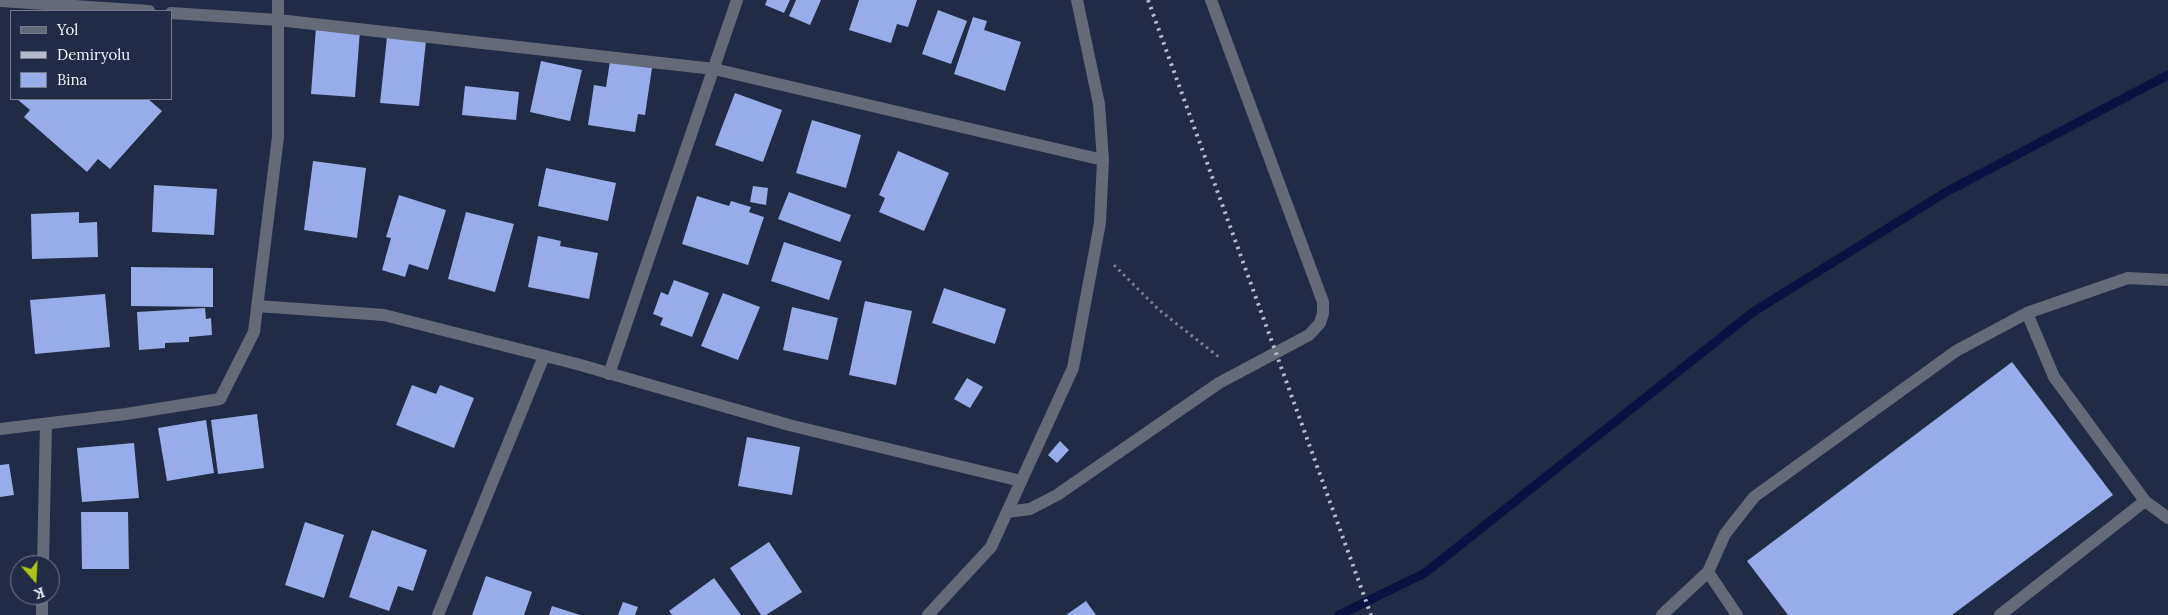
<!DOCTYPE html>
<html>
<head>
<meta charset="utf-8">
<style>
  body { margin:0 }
  #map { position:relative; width:2168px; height:615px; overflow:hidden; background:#222b45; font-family:Lora,serif }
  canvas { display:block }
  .legend { position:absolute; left:10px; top:10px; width:162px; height:90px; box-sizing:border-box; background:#222b45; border:1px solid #747b8f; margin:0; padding:6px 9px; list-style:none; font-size:15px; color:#f0f4fe }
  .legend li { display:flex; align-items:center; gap:10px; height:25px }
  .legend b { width:25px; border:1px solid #747b8f }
  .north { position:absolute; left:10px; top:555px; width:50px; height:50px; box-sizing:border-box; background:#222b45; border:1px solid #747b8f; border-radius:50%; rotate:161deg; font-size:14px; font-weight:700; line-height:20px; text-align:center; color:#f0f4fe }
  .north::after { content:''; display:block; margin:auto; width:18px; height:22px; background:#acc612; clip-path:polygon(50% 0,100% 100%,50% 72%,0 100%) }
</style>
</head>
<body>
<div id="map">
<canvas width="2168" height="615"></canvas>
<ul class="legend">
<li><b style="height:6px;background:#656a77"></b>Yol</li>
<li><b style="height:6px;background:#b6bbca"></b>Demiryolu</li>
<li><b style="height:14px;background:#97ace9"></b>Bina</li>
</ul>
<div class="north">K</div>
</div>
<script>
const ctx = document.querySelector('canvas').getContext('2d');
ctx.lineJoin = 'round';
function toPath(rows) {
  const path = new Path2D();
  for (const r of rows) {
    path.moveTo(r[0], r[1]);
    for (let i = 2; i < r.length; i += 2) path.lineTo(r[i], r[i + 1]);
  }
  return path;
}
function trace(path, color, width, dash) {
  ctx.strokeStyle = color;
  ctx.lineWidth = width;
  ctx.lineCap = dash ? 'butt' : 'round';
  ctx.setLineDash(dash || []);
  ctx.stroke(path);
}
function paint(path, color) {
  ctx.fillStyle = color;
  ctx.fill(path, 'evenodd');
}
const stream = toPath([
  [1339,615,1425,573,1753,312,1946,192,2168,75]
]);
const building = toPath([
  [767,0,790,0,784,13,765,5],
  [796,0,821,0,810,25,789,16],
  [859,0,917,0,908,27,897,24,891,43,849,30],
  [938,10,967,21,951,64,922,54],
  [973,17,987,21,984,30,1021,42,1005,91,954,74],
  [316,27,360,30,355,97,311,94],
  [387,37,426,41,419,106,380,103],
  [541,61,582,70,570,121,530,112],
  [610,61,652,68,645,115,638,114,635,132,588,125,594,85,606,87],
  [465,86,519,92,516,120,462,115],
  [735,93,782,110,763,162,715,145],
  [17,99,148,99,162,111,110,169,98,159,87,172,24,117,30,110],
  [812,120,861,135,846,188,796,173],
  [898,151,949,173,924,231,879,212,885,198,879,195],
  [313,161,366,168,357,238,304,230],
  [546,168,616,183,608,221,538,206],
  [154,185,217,189,214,235,152,232],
  [753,186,768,188,766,205,750,202],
  [789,192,851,215,840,242,778,219],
  [399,195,446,210,428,270,409,264,405,277,382,270,391,238,386,237],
  [697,196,729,206,731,201,751,207,749,212,764,217,748,265,682,244],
  [79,212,79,223,97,222,98,257,32,259,31,214],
  [466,212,514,224,495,292,448,279],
  [538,236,561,241,560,246,598,253,589,299,528,287],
  [784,242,842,261,829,300,771,281],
  [131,267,213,268,213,307,131,306],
  [674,280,709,293,692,337,660,325,663,318,653,314,661,292,668,295],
  [944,288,1006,309,995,344,932,323],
  [723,293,760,307,738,360,701,346],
  [105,294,110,347,35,354,30,300],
  [865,301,912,311,896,385,849,375],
  [792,307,838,318,828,360,783,350],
  [205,308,206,319,211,318,212,335,189,337,189,342,165,343,165,348,139,350,137,312],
  [2012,362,2113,495,1952,615,1788,615,1747,561],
  [967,378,983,387,970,408,954,399],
  [412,385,436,394,440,385,474,398,454,448,396,425],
  [257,414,264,468,218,474,211,420],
  [206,420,214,473,167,481,158,428],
  [747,437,800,447,792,495,738,486],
  [1060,441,1069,450,1057,463,1048,455],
  [134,443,139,498,82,502,77,448],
  [9,464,14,495,0,497,0,465],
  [81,512,128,512,129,569,82,569],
  [305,522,344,535,324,598,285,585],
  [372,530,427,550,413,591,398,586,389,611,349,597],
  [769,542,802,592,766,615,761,615,730,568],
  [486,576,532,592,524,615,472,615],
  [714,578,741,615,672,615,669,611],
  [1086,601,1096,615,1066,615],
  [623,602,638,607,635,615,618,615],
  [552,606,580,615,549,615]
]);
const path = toPath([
  [1114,265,1158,309,1220,358]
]);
const minor = toPath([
  [0,1,149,11],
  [171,13,278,20,714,69,1103,160],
  [257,306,384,315,577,364,789,425,1021,481],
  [2027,313,2054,377,2145,501],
  [609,374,737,0],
  [0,429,126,414,220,399,254,332,278,137,278,0],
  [1007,512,1030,509,1057,495,1219,383,1309,335,1320,323,1323,313,1323,302,1211,0],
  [43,565,46,424],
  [1708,572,1737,615],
  [42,615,42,595],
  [438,615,544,356],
  [928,615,991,547,1073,368,1100,223,1103,160,1099,104,1077,0],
  [1662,615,1708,572,1725,534,1754,497,1956,351,2027,313,2128,278,2168,280],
  [2000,615,2145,501,2168,518]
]);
const rail = toPath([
  [1148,0,1371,615]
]);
trace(stream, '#091242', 9);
paint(building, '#97ace9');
trace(path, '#7a8194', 3, [2.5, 4]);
trace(minor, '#656a77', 12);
trace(rail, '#b6bbca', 4, [2.5, 5]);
</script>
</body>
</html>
